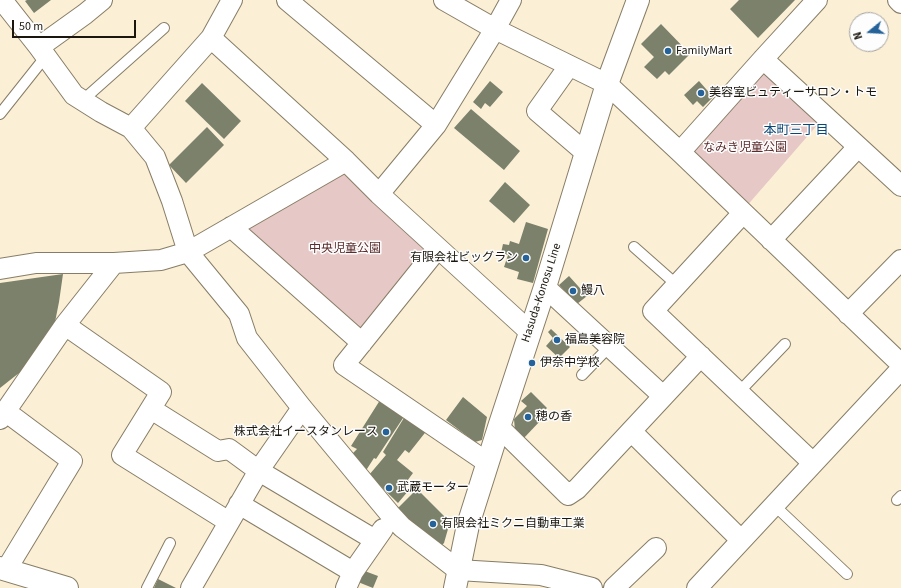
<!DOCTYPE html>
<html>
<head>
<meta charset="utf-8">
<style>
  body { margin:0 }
  #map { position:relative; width:901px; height:588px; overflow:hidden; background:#fbefd6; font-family:"Source Sans 3",sans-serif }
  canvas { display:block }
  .north { position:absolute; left:849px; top:12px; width:40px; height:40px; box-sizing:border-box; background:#fdfdfd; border:1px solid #a2a19d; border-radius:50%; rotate:252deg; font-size:11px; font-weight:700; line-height:16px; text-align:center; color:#1a160d }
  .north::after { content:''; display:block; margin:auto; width:14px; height:18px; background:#246299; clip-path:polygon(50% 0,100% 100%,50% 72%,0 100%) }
  .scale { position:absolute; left:12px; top:20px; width:124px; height:18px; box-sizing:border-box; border:2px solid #1a160d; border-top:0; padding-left:5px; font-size:12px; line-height:14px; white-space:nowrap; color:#1a160d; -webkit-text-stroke:3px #fdfdfd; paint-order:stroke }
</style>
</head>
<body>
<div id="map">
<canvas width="901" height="588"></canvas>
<div class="north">N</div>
<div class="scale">50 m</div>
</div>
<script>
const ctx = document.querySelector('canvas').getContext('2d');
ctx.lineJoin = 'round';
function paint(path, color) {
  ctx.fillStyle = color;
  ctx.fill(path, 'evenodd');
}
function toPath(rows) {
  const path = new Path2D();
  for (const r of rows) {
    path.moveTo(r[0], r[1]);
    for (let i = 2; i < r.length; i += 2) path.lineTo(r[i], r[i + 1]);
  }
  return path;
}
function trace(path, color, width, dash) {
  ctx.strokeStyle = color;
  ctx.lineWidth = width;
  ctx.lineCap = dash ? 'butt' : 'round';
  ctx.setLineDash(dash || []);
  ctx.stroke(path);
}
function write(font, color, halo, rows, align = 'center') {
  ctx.font = font + ' "Source Sans 3","Noto Sans JP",sans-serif';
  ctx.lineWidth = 3;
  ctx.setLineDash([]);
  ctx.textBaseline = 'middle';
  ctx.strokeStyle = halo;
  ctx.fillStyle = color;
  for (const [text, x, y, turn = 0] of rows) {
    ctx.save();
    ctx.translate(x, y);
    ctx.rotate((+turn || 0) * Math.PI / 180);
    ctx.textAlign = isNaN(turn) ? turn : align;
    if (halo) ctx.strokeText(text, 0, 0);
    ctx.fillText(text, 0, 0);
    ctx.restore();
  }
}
const green = toPath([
  [761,75,771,75,819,123,745,208,695,161,694,146],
  [344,172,427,250,358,336,243,228]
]);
const building = toPath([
  [27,0,51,0,34,13,25,1],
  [739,0,795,0,758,38,730,9],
  [661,24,690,54,669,75,665,71,657,79,644,67,654,57,641,44],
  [490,81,503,92,490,107,485,103,481,109,473,102],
  [699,81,713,97,703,107,697,101,693,105,684,95],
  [202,83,241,121,224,139,185,101],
  [471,109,520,151,504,170,454,128],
  [207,127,224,145,186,183,169,165],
  [505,182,530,205,514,223,489,201],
  [526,222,548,229,533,283,517,279,519,272,504,267,508,255,501,253,503,244,509,245,510,241,519,244],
  [63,274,59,302,55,322,47,340,33,360,19,373,0,388,0,283],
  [569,276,587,296,577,304,559,285],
  [551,329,570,347,559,358,546,346,553,338,548,332],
  [531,392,547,408,538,417,541,420,523,439,515,431,514,419,527,406,521,401],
  [382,397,407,412,376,459,374,458,365,472,351,455,357,449,351,446],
  [463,397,487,417,482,440,475,442,446,420],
  [407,413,428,429,409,453,405,450,397,460,413,473,404,485,409,490,398,503,369,475,386,455,383,452],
  [417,489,450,522,444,543,437,550,395,511],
  [362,570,378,576,373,588,358,582],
  [158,579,176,588,154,588]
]);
const service = toPath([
  [83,100,164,28],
  [0,114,46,56],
  [634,247,677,285],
  [582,375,610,346],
  [739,392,785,344],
  [897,500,901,496],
  [774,505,847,574],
  [147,588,170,543]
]);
const minor = toPath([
  [2,0,39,47,74,95,101,112,131,128,155,157,172,201,188,252,239,314,247,338,302,408,390,514,402,527,458,570,541,575,592,588],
  [287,0,436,125],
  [444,0,495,29,607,84,680,152,901,364],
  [898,0,901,3],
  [211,38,346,161,379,194,530,332],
  [39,47,85,14,102,0],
  [763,59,901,186],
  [569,66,537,111,586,153],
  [131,128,211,38,232,0],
  [680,152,763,59,817,0],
  [379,194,436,125,495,29,511,0],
  [743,213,653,311,813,463],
  [231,227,362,343],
  [771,240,858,147],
  [438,248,344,365,488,463],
  [0,269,36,263,114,263,161,260,188,252,346,161],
  [545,287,663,396],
  [848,314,901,260],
  [65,325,161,392,122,455,229,522],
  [151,409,218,451,229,449,259,471,375,540],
  [5,411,72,461,6,570],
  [0,419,65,325,114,263],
  [499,427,568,495,577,489,701,356],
  [631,431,741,540],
  [239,504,353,572],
  [191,588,261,467,302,408],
  [346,588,353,572,383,529],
  [614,588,656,548],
  [697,588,901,369]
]);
const tertiary = toPath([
  [0,568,67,588]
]);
const secondary = toPath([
  [455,588,468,525,499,427,545,287,607,84,638,0]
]);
const markers = [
  [668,51,4,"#246299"],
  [701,93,4,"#246299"],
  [526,258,4,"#246299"],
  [573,291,4,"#246299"],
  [557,340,4,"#246299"],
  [532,363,4,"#246299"],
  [528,417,4,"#246299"],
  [386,432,4,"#246299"],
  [389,488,4,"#246299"],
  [433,524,4,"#246299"]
];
const poiNames = [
  ["FamilyMart",676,51],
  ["美容室ビュティーサロン・トモ",709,93],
  ["有限会社ビッグラン",518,258,"right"],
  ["鰻八",581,291],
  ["福島美容院",565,340],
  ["伊奈中学校",540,363],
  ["穂の香",536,417],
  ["株式会社イースタンレース",378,432,"right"],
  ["武蔵モーター",397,488],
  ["有限会社ミクニ自動車工業",441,524]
];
const parkNames = [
  ["なみき児童公園",745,148],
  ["中央児童公園",345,249]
];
const streetNames = [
  ["Hasuda-Konosu Line",542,293,-72]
];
const neighbourhoodNames = [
  ["本町三丁目",796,131]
];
paint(green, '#e6c8c6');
paint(building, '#7b816a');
trace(service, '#877d66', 12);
trace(minor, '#877d66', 22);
trace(tertiary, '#877d66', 24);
trace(secondary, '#877d66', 24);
trace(service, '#fff', 10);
trace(minor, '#fff', 20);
trace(tertiary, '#fff', 22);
trace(secondary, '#fff', 22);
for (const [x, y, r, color] of markers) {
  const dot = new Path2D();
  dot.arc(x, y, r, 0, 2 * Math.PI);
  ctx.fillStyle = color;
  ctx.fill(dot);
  trace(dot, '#fdfdfd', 1.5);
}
write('12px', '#1a160d', '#fdfdfd', poiNames, 'left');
write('12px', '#5c2c2c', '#fdfdfd', parkNames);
write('12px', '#1a160d', '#fdfdfd', streetNames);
write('13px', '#094777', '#fdfdfd', neighbourhoodNames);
</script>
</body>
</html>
